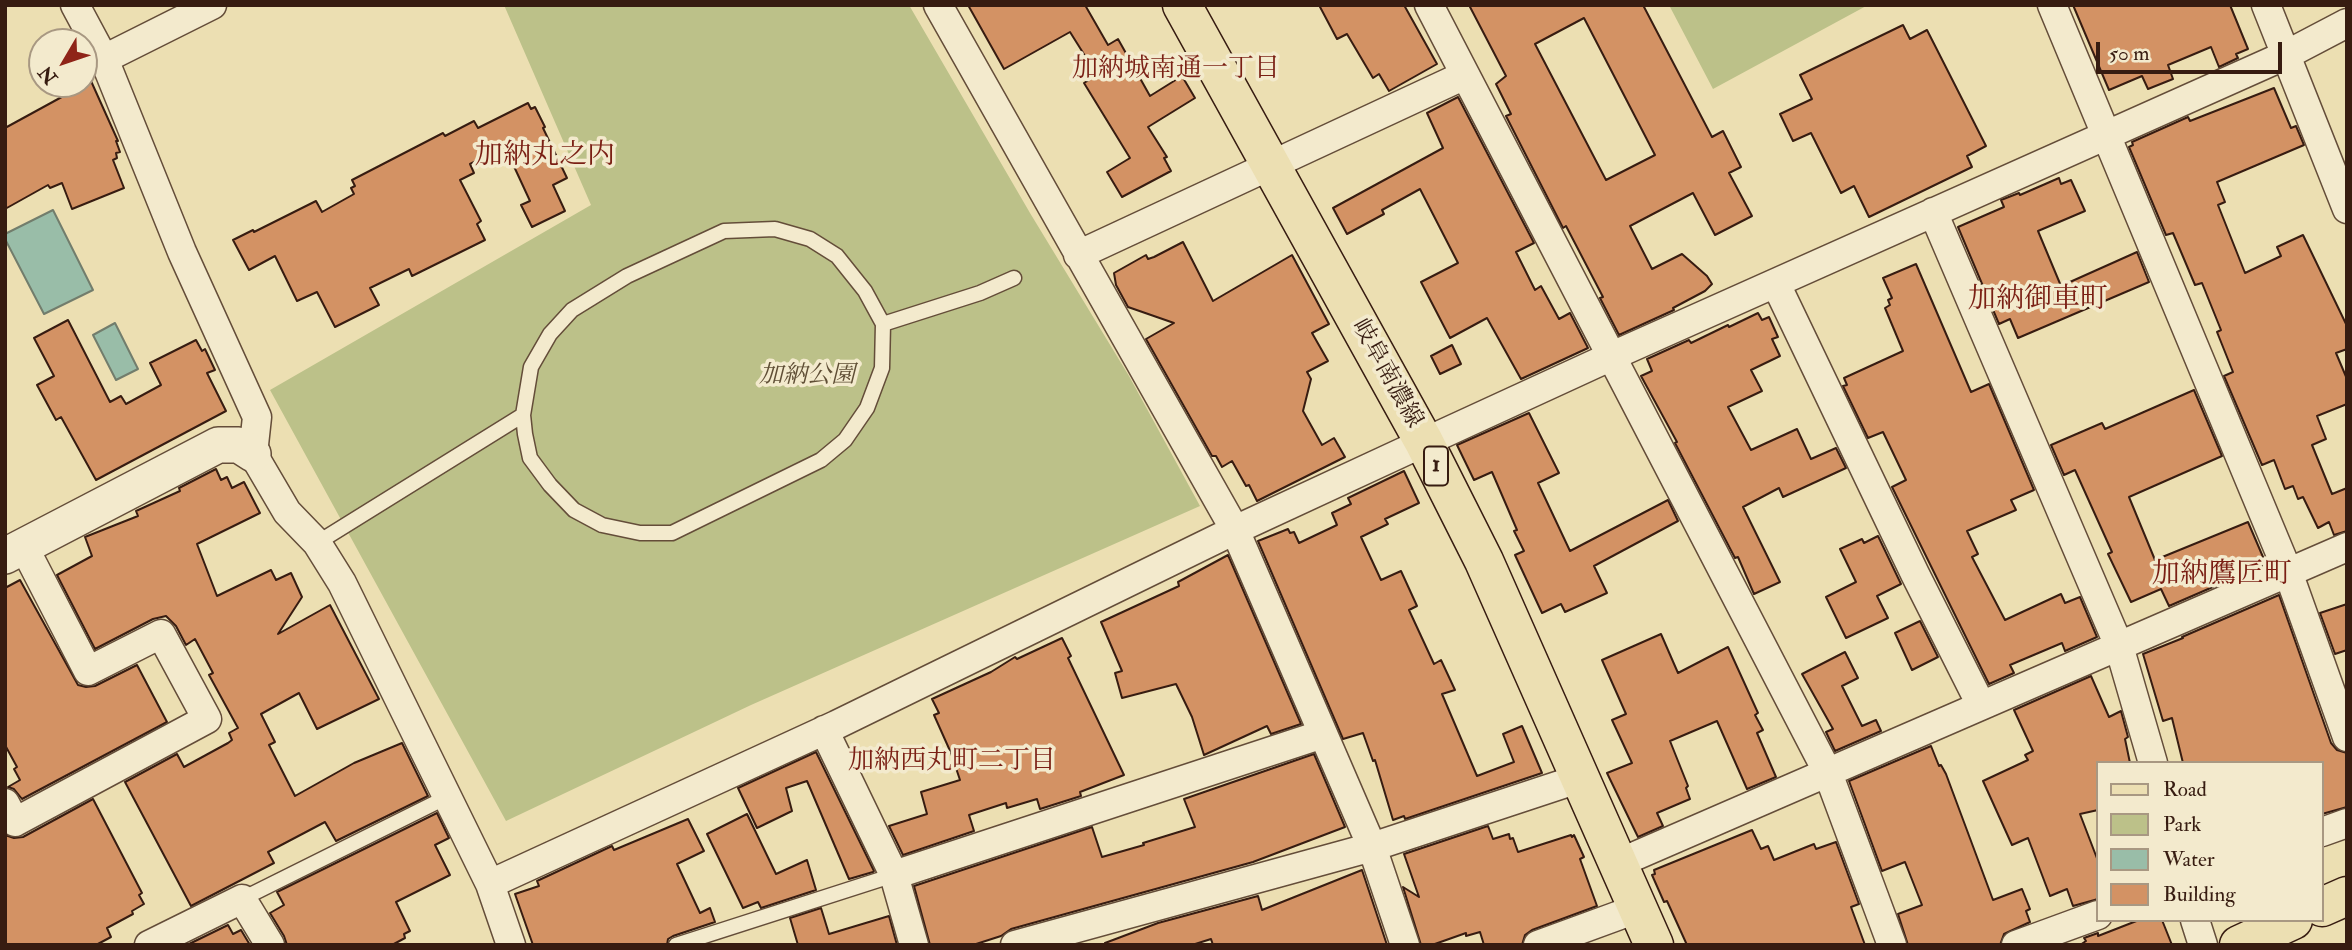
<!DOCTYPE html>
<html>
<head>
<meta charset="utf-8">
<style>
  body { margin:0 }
  #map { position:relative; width:2352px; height:950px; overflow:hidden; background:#ecdfb2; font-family:"IM FELL Double Pica",serif }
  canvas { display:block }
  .frame { position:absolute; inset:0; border:7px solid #371c11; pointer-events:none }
  .legend { position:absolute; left:2096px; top:761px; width:228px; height:161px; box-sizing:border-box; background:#f3eacd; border:2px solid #a89882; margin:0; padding:9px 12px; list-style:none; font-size:21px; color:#371c11 }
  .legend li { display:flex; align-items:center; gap:14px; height:35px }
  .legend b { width:35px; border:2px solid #a89882 }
  .north { position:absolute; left:28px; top:28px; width:70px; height:70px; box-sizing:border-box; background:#f3eacd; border:2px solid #a89882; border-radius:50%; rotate:231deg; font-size:19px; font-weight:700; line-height:28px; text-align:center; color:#371c11 }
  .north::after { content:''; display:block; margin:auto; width:24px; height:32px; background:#8f2418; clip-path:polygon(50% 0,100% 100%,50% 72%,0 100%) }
  .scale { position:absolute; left:2096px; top:42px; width:186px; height:32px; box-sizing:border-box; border:4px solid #371c11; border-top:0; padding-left:9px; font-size:21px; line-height:24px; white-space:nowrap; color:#371c11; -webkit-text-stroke:5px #f3eacd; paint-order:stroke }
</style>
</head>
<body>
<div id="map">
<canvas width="2352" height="950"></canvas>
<div class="frame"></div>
<ul class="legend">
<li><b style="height:9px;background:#ecdfb2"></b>Road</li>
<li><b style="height:19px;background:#bcc189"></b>Park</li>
<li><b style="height:19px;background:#99bda8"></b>Water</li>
<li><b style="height:19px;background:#d39264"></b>Building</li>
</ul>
<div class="north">N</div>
<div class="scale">50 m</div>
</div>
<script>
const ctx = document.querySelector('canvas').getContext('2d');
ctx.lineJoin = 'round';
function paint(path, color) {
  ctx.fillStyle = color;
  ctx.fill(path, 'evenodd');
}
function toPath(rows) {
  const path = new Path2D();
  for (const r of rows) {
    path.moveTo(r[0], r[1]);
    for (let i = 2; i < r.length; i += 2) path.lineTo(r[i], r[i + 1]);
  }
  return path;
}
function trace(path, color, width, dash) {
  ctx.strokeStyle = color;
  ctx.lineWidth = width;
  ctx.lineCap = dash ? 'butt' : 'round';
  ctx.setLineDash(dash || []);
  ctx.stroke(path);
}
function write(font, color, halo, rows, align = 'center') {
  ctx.font = font + ' "IM FELL Double Pica","Noto Serif JP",serif';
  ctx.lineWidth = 7;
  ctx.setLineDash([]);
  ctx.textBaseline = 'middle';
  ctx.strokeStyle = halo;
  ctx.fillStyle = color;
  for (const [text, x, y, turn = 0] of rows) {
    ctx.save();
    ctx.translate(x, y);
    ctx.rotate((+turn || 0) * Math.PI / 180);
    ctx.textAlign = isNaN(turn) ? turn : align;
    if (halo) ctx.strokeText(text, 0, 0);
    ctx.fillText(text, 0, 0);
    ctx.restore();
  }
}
const green = toPath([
  [504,5,909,5,1030,213,1129,376,1200,506,751,705,506,821,270,390,591,205],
  [1669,5,1868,5,1713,89]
]);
const water = toPath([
  [53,210,93,290,44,314,5,239,5,234,53,210],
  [115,323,138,369,116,380,93,335,115,323]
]);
const building = toPath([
  [968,5,1085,5,1108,45,1118,39,1150,96,1182,76,1195,98,1148,127,1167,157,1164,158,1171,171,1122,197,1107,172,1130,158,1084,83,1097,75,1070,32,1004,69,968,5],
  [1319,5,1404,5,1437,64,1389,91,1379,74,1373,78,1347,34,1337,39,1319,5],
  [1469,5,1643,5,1712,137,1723,131,1741,167,1729,173,1752,216,1715,235,1693,193,1630,226,1652,269,1682,254,1707,276,1712,284,1705,291,1673,308,1674,310,1619,335,1600,298,1603,297,1566,226,1563,228,1506,116,1511,114,1496,84,1506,76,1469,5],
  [1584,18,1655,155,1606,180,1535,44,1584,18],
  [2073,5,2230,5,2248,49,2236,54,2238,58,2219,67,2211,47,2168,65,2173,79,2148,89,2142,76,2109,90,2073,5],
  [1903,25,1910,39,1927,30,1986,146,1967,156,1972,167,1869,217,1854,186,1841,193,1811,133,1793,141,1780,114,1812,99,1800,75,1903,25],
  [91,81,118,141,116,141,120,152,116,153,117,158,113,160,124,188,72,209,62,183,50,188,48,185,5,209,5,128,91,81],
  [2274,88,2291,128,2296,126,2304,145,2217,182,2225,202,2218,205,2245,273,2281,256,2277,247,2303,235,2347,326,2347,349,2336,353,2347,379,2347,404,2317,416,2326,439,2312,445,2332,494,2347,488,2347,531,2334,535,2329,522,2318,528,2303,497,2298,499,2293,486,2285,489,2274,460,2262,465,2224,376,2233,372,2217,332,2221,330,2202,283,2195,285,2173,233,2166,235,2129,147,2133,145,2132,142,2188,117,2190,121,2274,88],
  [1458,97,1534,243,1516,252,1535,290,1541,286,1559,319,1570,313,1588,348,1521,379,1487,318,1450,338,1421,282,1458,263,1420,189,1382,210,1384,214,1347,234,1333,208,1443,148,1427,113,1458,97],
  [528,103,531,109,535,107,545,127,543,128,567,178,553,185,565,211,532,227,521,205,530,201,505,147,470,164,474,173,460,180,481,221,477,224,485,240,412,276,409,269,370,288,379,305,335,327,317,292,297,301,275,256,249,270,233,240,253,230,254,232,316,201,322,212,354,194,351,188,355,186,352,180,443,133,445,136,474,121,478,128,528,103],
  [2059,178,2061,184,2071,180,2085,211,2038,231,2061,286,2137,252,2149,282,2018,338,2010,319,1999,324,1958,227,2004,207,2001,200,2019,193,2020,195,2059,178],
  [1183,242,1213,301,1292,255,1329,324,1312,333,1328,361,1307,372,1311,379,1303,411,1322,445,1334,438,1345,457,1257,501,1249,485,1246,486,1232,461,1222,467,1216,456,1212,456,1146,339,1174,323,1128,307,1116,285,1114,273,1146,255,1148,259,1154,257,1183,242],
  [1916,264,1971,392,1989,384,2034,490,2011,500,2016,510,1967,531,1978,554,1972,557,2005,620,2061,594,2065,603,2080,597,2097,637,2065,651,2062,643,2010,665,2014,673,1989,684,1892,487,1906,480,1883,432,1868,438,1843,386,1847,385,1844,378,1903,351,1885,308,1890,305,1888,300,1892,298,1883,278,1916,264],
  [1758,313,1762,320,1769,317,1778,337,1772,339,1780,356,1751,370,1762,391,1728,407,1751,450,1797,429,1811,459,1836,448,1846,468,1783,497,1779,488,1743,507,1780,582,1754,594,1738,557,1735,558,1675,443,1677,442,1641,376,1652,371,1647,359,1689,340,1691,343,1728,325,1729,327,1758,313],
  [68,320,110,402,121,396,126,404,161,385,150,363,196,340,202,351,205,349,215,370,207,373,226,411,96,480,61,417,56,420,37,385,54,376,34,338,68,320],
  [1452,345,1461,364,1440,374,1431,356,1452,345],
  [2194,390,2222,456,2129,497,2155,560,2248,522,2266,564,2169,606,2161,589,2131,602,2108,554,2112,552,2075,470,2064,475,2051,445,2102,423,2105,429,2194,390],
  [1529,413,1559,473,1538,483,1570,551,1668,500,1678,521,1594,566,1607,593,1565,612,1561,604,1542,613,1515,555,1524,551,1514,531,1517,530,1492,472,1474,480,1457,445,1529,413],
  [216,469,221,480,227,477,232,488,244,482,260,513,197,544,217,596,271,570,276,580,291,573,302,597,278,634,330,605,379,699,317,729,299,693,261,714,275,742,269,745,295,796,354,763,402,743,428,796,336,841,325,822,268,852,274,863,191,906,125,782,177,754,184,767,228,743,232,740,229,733,238,728,209,675,213,673,195,639,186,645,176,626,166,616,153,619,95,649,57,575,92,556,85,537,138,516,136,511,180,491,179,488,216,469],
  [1404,471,1419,503,1385,519,1388,524,1361,537,1381,580,1401,571,1417,606,1409,610,1434,664,1441,660,1455,690,1442,694,1477,776,1514,762,1503,734,1522,726,1542,773,1405,819,1404,816,1393,820,1375,760,1373,761,1363,733,1343,739,1258,541,1288,529,1290,533,1294,532,1299,543,1337,525,1332,513,1351,504,1348,498,1404,471],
  [1878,536,1901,584,1877,596,1888,618,1846,638,1826,597,1856,582,1840,549,1862,539,1864,543,1878,536],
  [1228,555,1301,724,1271,734,1267,726,1204,755,1192,717,1176,684,1122,698,1115,673,1122,671,1101,622,1179,586,1178,582,1228,555],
  [20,580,78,685,86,687,95,686,137,665,167,722,22,799,14,789,8,787,20,780,14,769,17,767,5,745,5,588,20,580],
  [2279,595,2331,743,2337,750,2347,753,2347,807,2322,814,2322,763,2183,763,2172,718,2163,721,2143,654,2183,638,2182,637,2279,595],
  [2347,604,2347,650,2335,654,2320,613,2347,604],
  [1920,621,1938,657,1912,670,1895,633,1920,621],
  [1661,634,1678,673,1728,647,1758,713,1755,715,1763,730,1757,733,1776,777,1747,789,1717,721,1670,741,1688,786,1686,788,1690,799,1657,813,1663,826,1638,837,1607,773,1632,763,1612,720,1626,714,1602,660,1661,634],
  [1062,638,1071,656,1068,658,1124,775,1080,792,1081,796,1040,809,1037,799,1007,808,1006,803,969,815,974,831,903,855,889,826,927,814,921,792,960,780,951,753,934,715,939,713,932,699,991,672,1015,657,1017,659,1062,638],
  [1845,652,1858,678,1842,686,1862,726,1876,720,1881,731,1835,751,1826,732,1833,729,1802,674,1845,652],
  [2091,676,2109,717,2121,711,2128,737,2125,739,2130,763,2098,763,2098,810,2080,814,2098,861,2098,899,2073,906,2067,889,2050,896,2028,838,2012,845,1983,781,2028,760,2025,755,2033,751,2014,710,2091,676],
  [1931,746,1939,766,1941,765,1946,774,1993,900,2022,889,2030,909,2026,911,2030,922,2004,934,2000,945,1908,945,1898,914,1922,905,1905,862,1882,871,1849,781,1931,746],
  [816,752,874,871,873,872,849,879,807,781,786,788,792,811,757,828,738,788,816,752],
  [1314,754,1345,827,1253,862,1011,929,1001,936,973,945,930,945,914,886,1092,827,1102,857,1144,845,1143,843,1195,827,1184,799,1314,754],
  [93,799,142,893,139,895,144,904,132,911,133,914,107,928,111,937,96,945,5,945,5,835,14,838,23,837,93,799],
  [437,813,449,838,435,845,450,875,396,902,410,931,404,934,405,938,392,945,287,945,284,936,270,913,284,905,277,892,437,813],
  [747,814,776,874,807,860,816,890,761,908,758,902,743,908,707,834,747,814],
  [688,819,704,851,677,864,700,913,710,908,715,922,673,936,668,939,667,945,533,945,515,894,539,886,537,881,612,846,614,850,688,819],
  [1488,826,1493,839,1509,834,1510,839,1513,838,1518,852,1571,835,1572,837,1574,835,1584,857,1580,859,1597,906,1532,930,1525,935,1522,945,1484,945,1480,932,1466,936,1466,933,1432,945,1421,945,1403,887,1419,897,1404,854,1488,826],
  [1752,830,1761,849,1768,846,1774,860,1814,844,1816,849,1836,842,1859,904,1851,907,1865,945,1687,945,1667,901,1664,902,1652,875,1655,874,1654,870,1752,830],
  [1362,870,1387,945,1213,945,1211,939,1192,945,1106,945,1105,943,1158,923,1258,896,1262,910,1362,870],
  [821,908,829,934,889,916,897,945,798,945,790,918,821,908],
  [2139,920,2162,920,2172,945,2080,945,2086,941,2084,938,2098,933,2098,936,2139,920],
  [228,925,233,934,241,930,250,945,187,945,228,925]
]);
const service = toPath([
  [775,229,810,239,837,256,865,291,883,324,882,368,867,408,845,440,821,460,672,533,640,533,602,525,574,510,550,485,530,458,525,434,523,415,531,367,550,334,572,310,627,276,724,231,775,229],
  [883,324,980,293,1014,278],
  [317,543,523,415],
  [242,899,447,797],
  [676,945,894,875]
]);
const minor = toPath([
  [75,5,104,59,182,252,257,417,253,454,287,512,317,543,342,583,490,884,511,945],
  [938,5,1235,530,1372,847,1405,945],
  [1429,5,1828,773,1892,945],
  [2052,5,2288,572,2347,737],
  [2266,5,2347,209],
  [104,59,212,5],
  [1933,212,2119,646,2153,763],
  [1078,255,1465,75],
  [1776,284,1915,574,1981,705],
  [824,730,894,875,914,945],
  [5,803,15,822,207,719,161,634,88,671,24,547],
  [2322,832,2347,823],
  [1619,863,2347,547],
  [894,875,1323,734],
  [490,884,836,725,1235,530,1401,453,1612,356,2286,55,2347,23],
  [2195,920,2203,945],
  [149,945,242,899,270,945],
  [1015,945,1372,847,1581,778],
  [1538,945,1639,908],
  [2016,945,2098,915]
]);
const tertiary = toPath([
  [5,556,218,445,239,445,253,454]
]);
const primary = toPath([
  [1182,5,1424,442,1484,561,1654,945]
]);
const trunk = toPath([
  [2322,907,2347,896],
  [2239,945,2293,920]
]);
const shields = [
  [1436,466,24]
];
const shieldNames = [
  ["1",1436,466]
];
const streetNames = [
  ["岐阜南濃線",1386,374,61]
];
const parkNames = [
  ["加納公園",807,377]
];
const neighbourhoodNames = [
  ["加納城南通一丁目",1176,70],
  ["加納西丸町二丁目",952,762]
];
const quarterNames = [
  ["加納丸之内",545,157],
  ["加納御車町",2038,301],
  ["加納鷹匠町",2222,576]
];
paint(green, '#bcc189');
paint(water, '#99bda8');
trace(water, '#727d6c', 2);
paint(building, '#d39264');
trace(building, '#371c11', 2);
trace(service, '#644d39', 17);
trace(minor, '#644d39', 31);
trace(tertiary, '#644d39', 38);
trace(primary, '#371c11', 41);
trace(trunk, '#371c11', 41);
trace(service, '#f3eacd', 14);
trace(minor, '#f3eacd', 28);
trace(tertiary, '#f3eacd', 35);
trace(primary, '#ecdfb2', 38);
trace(trunk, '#ecdfb2', 38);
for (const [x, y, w] of shields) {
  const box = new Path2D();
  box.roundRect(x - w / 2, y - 19.5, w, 39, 5);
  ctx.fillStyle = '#f3eacd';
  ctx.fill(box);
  trace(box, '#371c11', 2);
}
write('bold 23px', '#371c11', null, shieldNames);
write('24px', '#371c11', '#f3eacd', streetNames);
write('italic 24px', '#5f4e35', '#f3eacd', parkNames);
write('26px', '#7a1f14', '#f3eacd', neighbourhoodNames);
write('28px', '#7a1f14', '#f3eacd', quarterNames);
</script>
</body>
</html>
